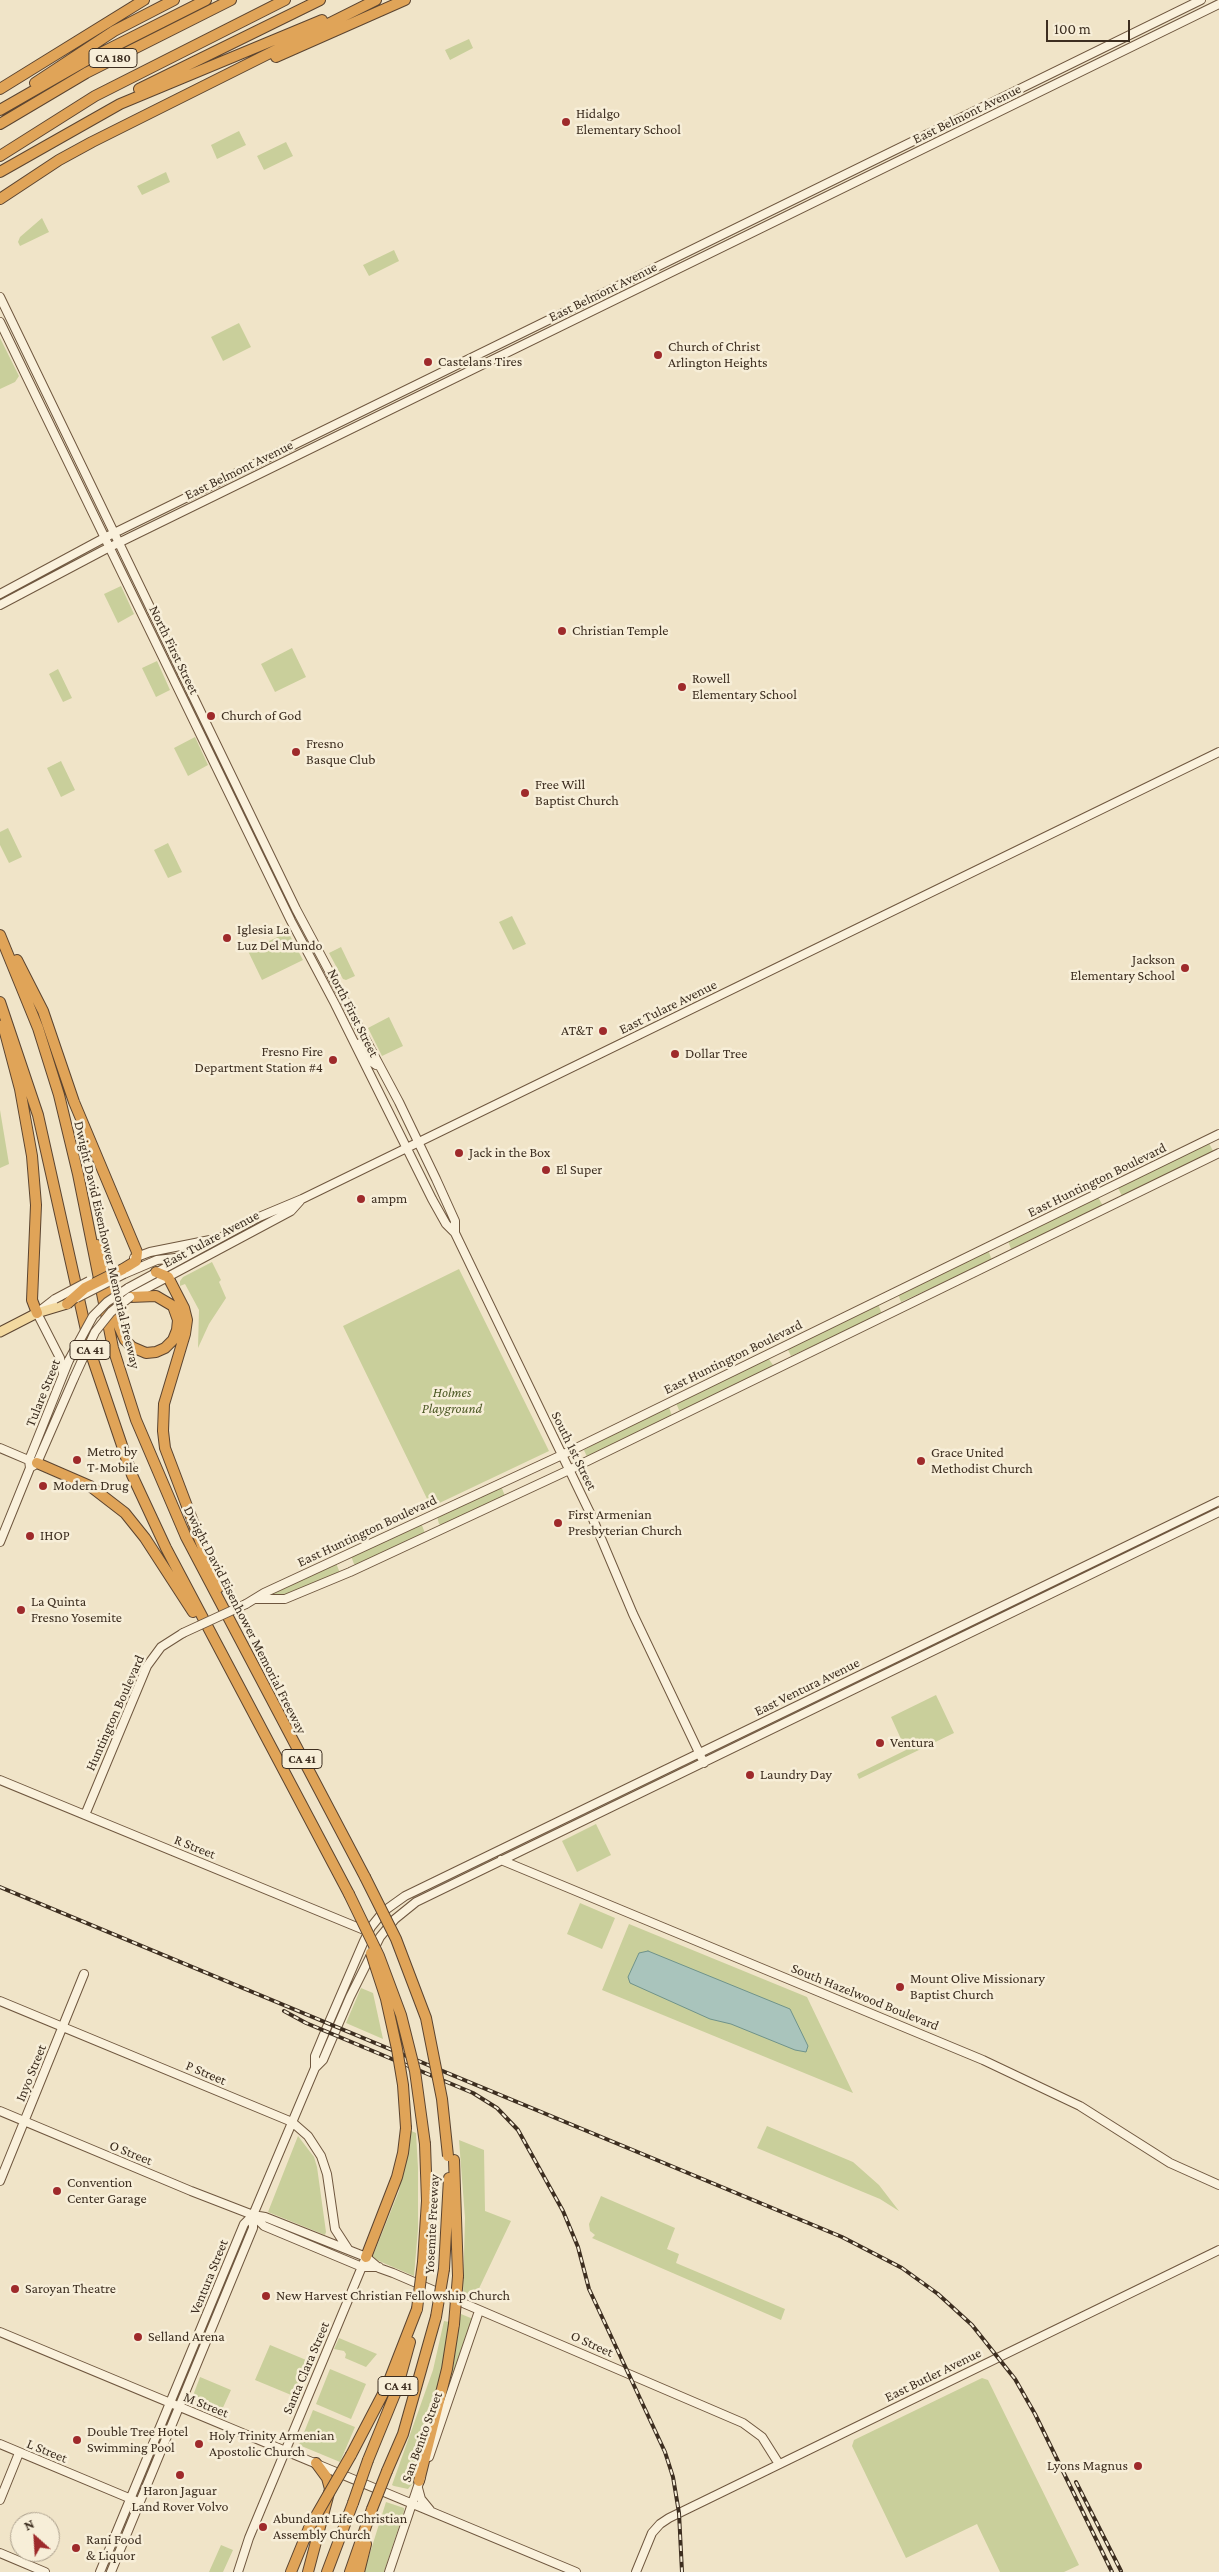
<!DOCTYPE html>
<html>
<head>
<meta charset="utf-8">
<style>
  body { margin:0 }
  #map { position:relative; width:1219px; height:2572px; overflow:hidden; background:#f0e4c8; font-family:"Crimson Pro",serif }
  canvas { display:block }
  .north { position:absolute; left:10px; top:2512px; width:50px; height:50px; box-sizing:border-box; background:#f7eed8; border:1px solid #ada18e; border-radius:50%; rotate:334deg; font-size:14px; font-weight:700; line-height:20px; text-align:center; color:#3d2e20 }
  .north::after { content:''; display:block; margin:auto; width:18px; height:22px; background:#9e2a2b; clip-path:polygon(50% 0,100% 100%,50% 72%,0 100%) }
  .scale { position:absolute; left:1046px; top:20px; width:84px; height:22px; box-sizing:border-box; border:2px solid #3d2e20; border-top:0; padding-left:6px; font-size:15px; line-height:18px; white-space:nowrap; color:#3d2e20; -webkit-text-stroke:4px #f7eed8; paint-order:stroke }
</style>
</head>
<body>
<div id="map">
<canvas width="1219" height="2572"></canvas>
<div class="north">N</div>
<div class="scale">100 m</div>
</div>
<script>
const ctx = document.querySelector('canvas').getContext('2d');
ctx.lineJoin = 'round';
function paint(path, color) {
  ctx.fillStyle = color;
  ctx.fill(path, 'evenodd');
}
function toPath(rows) {
  const path = new Path2D();
  for (const r of rows) {
    path.moveTo(r[0], r[1]);
    for (let i = 2; i < r.length; i += 2) path.lineTo(r[i], r[i + 1]);
  }
  return path;
}
function trace(path, color, width, dash) {
  ctx.strokeStyle = color;
  ctx.lineWidth = width;
  ctx.lineCap = dash ? 'butt' : 'round';
  ctx.setLineDash(dash || []);
  ctx.stroke(path);
}
function write(font, color, halo, rows, align = 'center') {
  ctx.font = font + ' "Crimson Pro",serif';
  ctx.lineWidth = 5;
  ctx.setLineDash([]);
  ctx.textBaseline = 'middle';
  ctx.strokeStyle = halo;
  ctx.fillStyle = color;
  for (const [text, x, y, turn = 0] of rows) {
    ctx.save();
    ctx.translate(x, y);
    ctx.rotate((+turn || 0) * Math.PI / 180);
    ctx.textAlign = isNaN(turn) ? turn : align;
    if (halo) ctx.strokeText(text, 0, 0);
    ctx.fillText(text, 0, 0);
    ctx.restore();
  }
}
const green = toPath([
  [469,39,473,48,450,60,445,50],
  [239,131,246,145,217,159,211,145],
  [286,142,293,156,264,170,257,156],
  [166,172,170,182,142,195,137,186],
  [42,218,49,232,20,246,18,242,20,237],
  [394,250,399,261,369,276,363,265],
  [239,323,251,347,223,361,211,337],
  [0,338,19,376,15,382,0,389],
  [121,586,134,614,118,623,104,594],
  [292,648,306,677,275,692,261,664],
  [157,661,170,690,156,697,142,668],
  [58,669,72,698,63,702,49,674],
  [195,737,208,765,188,776,174,748],
  [61,761,75,790,61,797,47,768],
  [8,828,22,857,9,863,0,845,0,832],
  [168,843,182,872,168,878,154,850],
  [512,916,526,944,513,950,499,922],
  [288,932,303,960,262,980,248,951],
  [341,947,355,976,346,980,343,979,329,953],
  [389,1017,403,1046,382,1056,368,1028],
  [0,1110,9,1164,0,1168],
  [1209,1143,1213,1151,1211,1154,1122,1196,1118,1188],
  [1098,1197,1103,1206,1011,1249,1008,1241],
  [988,1250,992,1260,901,1302,898,1294],
  [212,1262,221,1280,219,1282,226,1298,209,1324,198,1348,199,1310,185,1284,180,1286,180,1281,183,1277],
  [459,1269,549,1451,431,1507,343,1326],
  [878,1304,882,1314,791,1356,787,1348],
  [768,1358,773,1365,771,1368,682,1411,679,1410,676,1403],
  [669,1407,672,1416,587,1457,584,1450,633,1423],
  [501,1486,505,1496,441,1525,439,1524,437,1516],
  [421,1523,425,1533,357,1565,354,1564,351,1556],
  [336,1563,340,1573,284,1597,265,1596],
  [936,1695,954,1733,859,1779,857,1774,906,1750,891,1717],
  [596,1824,611,1855,577,1872,562,1841],
  [580,1903,615,1918,602,1949,567,1934],
  [629,1924,807,1997,853,2093,602,1990],
  [361,1988,373,1993,383,2039,346,2023],
  [767,2126,853,2162,879,2185,899,2211,880,2199,757,2148],
  [409,2130,416,2133,418,2168,418,2229,414,2276,372,2258,399,2191],
  [298,2136,314,2157,317,2167,326,2232,325,2235,268,2212],
  [459,2140,484,2150,485,2211,511,2221,474,2299,463,2295,465,2218],
  [601,2196,675,2228,667,2249,679,2254,676,2263,785,2309,781,2320,592,2238,595,2235,590,2231,589,2224],
  [461,2314,473,2319,440,2411,450,2373],
  [444,2321,449,2322,439,2388,413,2483,408,2489,394,2486,392,2485,433,2370],
  [339,2338,377,2354,366,2367,345,2358,346,2354,344,2351,334,2349],
  [270,2345,311,2362,296,2397,255,2380],
  [330,2369,366,2384,351,2419,316,2404],
  [200,2377,231,2390,220,2414,191,2401],
  [982,2378,988,2380,1079,2565,1064,2572,1000,2572,977,2524,906,2558,852,2446,854,2440],
  [313,2410,355,2427,340,2462,299,2445],
  [386,2502,404,2508,404,2511,384,2572,364,2572],
  [221,2545,233,2550,223,2572,209,2572]
]);
const water = toPath([
  [648,1951,790,2009,808,2046,806,2052,795,2050,731,2024,710,2019,630,1983,628,1977,639,1953,648,1951]
]);
const secondary = toPath([
  [0,297,296,909,399,1102,436,1179,455,1221,455,1233],
  [0,322,291,921,335,1004,432,1199,446,1224,455,1233,592,1517,633,1614,704,1763],
  [0,594,106,537,1201,0],
  [0,605,104,550,1219,4],
  [360,1043,369,1060,376,1065],
  [134,1258,150,1252,210,1240],
  [124,1274,157,1260,184,1257],
  [128,1288,259,1217,302,1199,1219,752],
  [132,1296,291,1211,300,1201],
  [55,1299,37,1313,60,1358,63,1374],
  [0,1448,33,1462],
  [33,1466,37,1463,74,1378],
  [0,1542,30,1468,29,1460,69,1360],
  [256,1599,285,1599,350,1572,569,1470,1219,1153],
  [246,1604,264,1593,562,1455,1219,1134],
  [0,1780,369,1932],
  [85,1815,147,1666,161,1647,183,1633],
  [501,1860,983,2060,1080,2106,1170,2163,1219,2185],
  [0,2001,292,2122,308,2136,321,2156,327,2174,335,2229,348,2249],
  [315,2068,323,2060,350,1997,380,1937,395,1919,416,1902,1219,1512],
  [0,2111,191,2191,253,2215,265,2217,366,2257,379,2268,393,2273,743,2423,762,2437,779,2464],
  [0,2181,84,1974],
  [253,2215,264,2226,362,2267,379,2267],
  [0,2332,576,2572],
  [0,2444,136,2501],
  [429,2457,479,2311],
  [418,2488,421,2499,430,2510],
  [0,2500,19,2453],
  [0,2553,45,2572],
  [100,2572,244,2224,253,2215],
  [111,2572,253,2228,253,2215,315,2068,315,2056,327,2027,364,1941,371,1927,384,1911,405,1896,1219,1501],
  [238,2572,249,2538,366,2257],
  [389,2572,421,2477],
  [636,2572,652,2533,660,2524,669,2518,1219,2250]
]);
const primary = toPath([
  [0,1332,37,1313,67,1304]
]);
const highway = toPath([
  [276,57,405,0],
  [35,83,114,31,174,0],
  [0,89,144,0],
  [139,89,320,0],
  [0,110,89,59,206,0],
  [0,124,86,73,231,0],
  [0,156,95,96,285,0],
  [0,172,120,104,322,20],
  [0,199,59,160,92,142,376,0],
  [0,935,38,1028,59,1095,78,1174,113,1348,136,1420,186,1537,365,1877],
  [17,960,43,1011,74,1102,137,1252,136,1261,123,1269],
  [0,1002,38,1115,92,1357,132,1475,166,1548,349,1894],
  [3,1025,20,1089,32,1156,36,1205,32,1300,37,1313],
  [97,1245,118,1324,125,1340,132,1347,146,1353,156,1352,165,1348,173,1340,177,1330,178,1320,173,1306,156,1296,130,1297],
  [156,1272,168,1277,184,1308,187,1320,185,1334,164,1404,163,1431,165,1448,218,1588],
  [37,1463,90,1486,125,1513,145,1538,193,1612],
  [454,2160,458,2276],
  [366,2257,397,2177,403,2153,406,2128],
  [423,2262,427,2201,425,2144],
  [444,2269,449,2178],
  [351,2455,387,2386,417,2309],
  [368,2460,397,2389,410,2342],
  [387,2471,403,2434,436,2317],
  [419,2481,447,2369,454,2324],
  [291,2572,309,2528],
  [308,2572,330,2489,327,2478,316,2463],
  [327,2572,353,2503],
  [350,2572,372,2509],
  [359,2572,366,2544]
]);
const rail = toPath([
  [0,1887,842,2237,902,2268,938,2294,972,2325,1015,2379,1035,2414,1112,2572],
  [284,2011,306,2023,473,2093,497,2108,518,2130,563,2211,578,2247,589,2289,665,2452,673,2477,679,2513,682,2572],
  [1076,2482,1121,2571]
]);
const secondaryBridge = toPath([
  [77,1298,124,1274],
  [55,1299,89,1281],
  [69,1360,93,1316,107,1302,128,1288],
  [74,1378,95,1332,111,1312,130,1297],
  [183,1633,246,1604]
]);
const highwayBridge = toPath([
  [67,1304,85,1288,123,1269],
  [365,1877,396,1939,426,2018,442,2099,448,2156],
  [349,1894,379,1956,401,2015,415,2071,425,2144],
  [371,1953,386,1999,397,2049,403,2085,406,2128],
  [417,2309,423,2262],
  [436,2317,444,2269],
  [454,2324,458,2276],
  [353,2503,368,2460],
  [372,2509,387,2471],
  [309,2528,351,2455]
]);
const markers = [
  [566,122,5,"#9e2a2b"],
  [658,355,5,"#9e2a2b"],
  [428,362,5,"#9e2a2b"],
  [562,631,5,"#9e2a2b"],
  [682,687,5,"#9e2a2b"],
  [211,716,5,"#9e2a2b"],
  [296,752,5,"#9e2a2b"],
  [525,793,5,"#9e2a2b"],
  [227,938,5,"#9e2a2b"],
  [1185,968,5,"#9e2a2b"],
  [603,1031,5,"#9e2a2b"],
  [675,1054,5,"#9e2a2b"],
  [333,1060,5,"#9e2a2b"],
  [459,1153,5,"#9e2a2b"],
  [546,1170,5,"#9e2a2b"],
  [361,1199,5,"#9e2a2b"],
  [77,1460,5,"#9e2a2b"],
  [921,1461,5,"#9e2a2b"],
  [43,1486,5,"#9e2a2b"],
  [558,1523,5,"#9e2a2b"],
  [30,1536,5,"#9e2a2b"],
  [21,1610,5,"#9e2a2b"],
  [880,1743,5,"#9e2a2b"],
  [750,1775,5,"#9e2a2b"],
  [900,1987,5,"#9e2a2b"],
  [57,2191,5,"#9e2a2b"],
  [15,2289,5,"#9e2a2b"],
  [266,2296,5,"#9e2a2b"],
  [138,2337,5,"#9e2a2b"],
  [77,2440,5,"#9e2a2b"],
  [199,2444,5,"#9e2a2b"],
  [1138,2466,5,"#9e2a2b"],
  [180,2475,5,"#9e2a2b"],
  [263,2527,5,"#9e2a2b"],
  [76,2548,5,"#9e2a2b"]
];
const shields = [
  [113,58,48],
  [90,1350,40],
  [302,1759,40],
  [398,2386,40]
];
const shieldNames = [
  ["CA 180",113,58],
  ["CA 41",90,1350],
  ["CA 41",302,1759],
  ["CA 41",398,2386]
];
const poiNames = [
  ["Hidalgo",576,114],
  ["Elementary School",576,130],
  ["Church of Christ",668,347],
  ["Arlington Heights",668,363],
  ["Castelans Tires",438,362],
  ["Christian Temple",572,631],
  ["Rowell",692,679],
  ["Elementary School",692,695],
  ["Church of God",221,716],
  ["Fresno",306,744],
  ["Basque Club",306,760],
  ["Free Will",535,785],
  ["Baptist Church",535,801],
  ["Iglesia La",237,930],
  ["Luz Del Mundo",237,946],
  ["Jackson",1175,960,"right"],
  ["Elementary School",1175,976,"right"],
  ["AT&T",593,1031,"right"],
  ["Fresno Fire",323,1052,"right"],
  ["Department Station #4",323,1068,"right"],
  ["Dollar Tree",685,1054],
  ["Jack in the Box",469,1153],
  ["El Super",556,1170],
  ["ampm",371,1199],
  ["Metro by",87,1452],
  ["T-Mobile",87,1468],
  ["Grace United",931,1453],
  ["Methodist Church",931,1469],
  ["Modern Drug",53,1486],
  ["First Armenian",568,1515],
  ["Presbyterian Church",568,1531],
  ["IHOP",40,1536],
  ["La Quinta",31,1602],
  ["Fresno Yosemite",31,1618],
  ["Ventura",890,1743],
  ["Laundry Day",760,1775],
  ["Mount Olive Missionary",910,1979],
  ["Baptist Church",910,1995],
  ["Convention",67,2183],
  ["Center Garage",67,2199],
  ["Saroyan Theatre",25,2289],
  ["New Harvest Christian Fellowship Church",276,2296],
  ["Selland Arena",148,2337],
  ["Double Tree Hotel",87,2432],
  ["Swimming Pool",87,2448],
  ["Holy Trinity Armenian",209,2436],
  ["Apostolic Church",209,2452],
  ["Lyons Magnus",1128,2466,"right"],
  ["Haron Jaguar",180,2491,"center"],
  ["Land Rover Volvo",180,2507,"center"],
  ["Abundant Life Christian",273,2519],
  ["Assembly Church",273,2535],
  ["Rani Food",86,2540],
  ["& Liquor",86,2556]
];
const streetNames = [
  ["East Belmont Avenue",967,114,-26],
  ["East Belmont Avenue",603,292,-26],
  ["East Belmont Avenue",239,470,-26],
  ["North First Street",174,650,64],
  ["East Tulare Avenue",668,1007,-26],
  ["North First Street",353,1013,63],
  ["East Huntington Boulevard",1097,1180,-26],
  ["East Tulare Avenue",211,1239,-28],
  ["Dwight David Eisenhower Memorial Freeway",107,1245,77],
  ["East Huntington Boulevard",733,1357,-26],
  ["Tulare Street",43,1393,-68],
  ["South 1st Street",574,1451,64],
  ["East Huntington Boulevard",367,1531,-25],
  ["Dwight David Eisenhower Memorial Freeway",245,1620,63],
  ["East Ventura Avenue",807,1687,-26],
  ["Huntington Boulevard",115,1713,-66],
  ["R Street",195,1847,22],
  ["South Hazelwood Boulevard",865,1997,22],
  ["Inyo Street",31,2073,-68],
  ["P Street",206,2073,23],
  ["O Street",131,2153,22],
  ["Yosemite Freeway",432,2224,-87],
  ["Ventura Street",209,2277,-68],
  ["O Street",592,2344,24],
  ["Santa Clara Street",306,2368,-67],
  ["East Butler Avenue",933,2375,-26],
  ["M Street",206,2405,22],
  ["San Benito Street",422,2437,-70],
  ["L Street",47,2451,22]
];
const parkNames = [
  ["Holmes",452,1393],
  ["Playground",452,1409]
];
paint(green, '#c9cf9b');
paint(water, '#a9c4bc');
trace(water, '#6f938a', 1);
trace(secondary, '#6f573f', 10);
trace(primary, '#5b4430', 11);
trace(highway, '#5b4430', 12);
trace(secondary, '#faf1dc', 8);
trace(primary, '#f3d9a0', 9);
trace(highway, '#e0a458', 10);
trace(rail, '#3d2e20', 4);
trace(rail, '#f7eed8', 2, [5.5]);
trace(secondaryBridge, '#6f573f', 10, []);
trace(highwayBridge, '#5b4430', 12, []);
trace(secondaryBridge, '#faf1dc', 8);
trace(highwayBridge, '#e0a458', 10);
for (const [x, y, r, color] of markers) {
  const dot = new Path2D();
  dot.arc(x, y, r, 0, 2 * Math.PI);
  ctx.fillStyle = color;
  ctx.fill(dot);
  trace(dot, '#f7eed8', 2);
}
for (const [x, y, w] of shields) {
  const box = new Path2D();
  box.roundRect(x - w / 2, y - 9.5, w, 19, 4);
  ctx.fillStyle = '#f7eed8';
  ctx.fill(box);
  trace(box, '#3d2e20', 1);
}
write('bold 12px', '#3d2e20', null, shieldNames);
write('14px', '#3d2e20', '#f7eed8', poiNames, 'left');
write('14px', '#3d2e20', '#f7eed8', streetNames);
write('italic 14px', '#4d5a26', '#f7eed8', parkNames);
</script>
</body>
</html>
